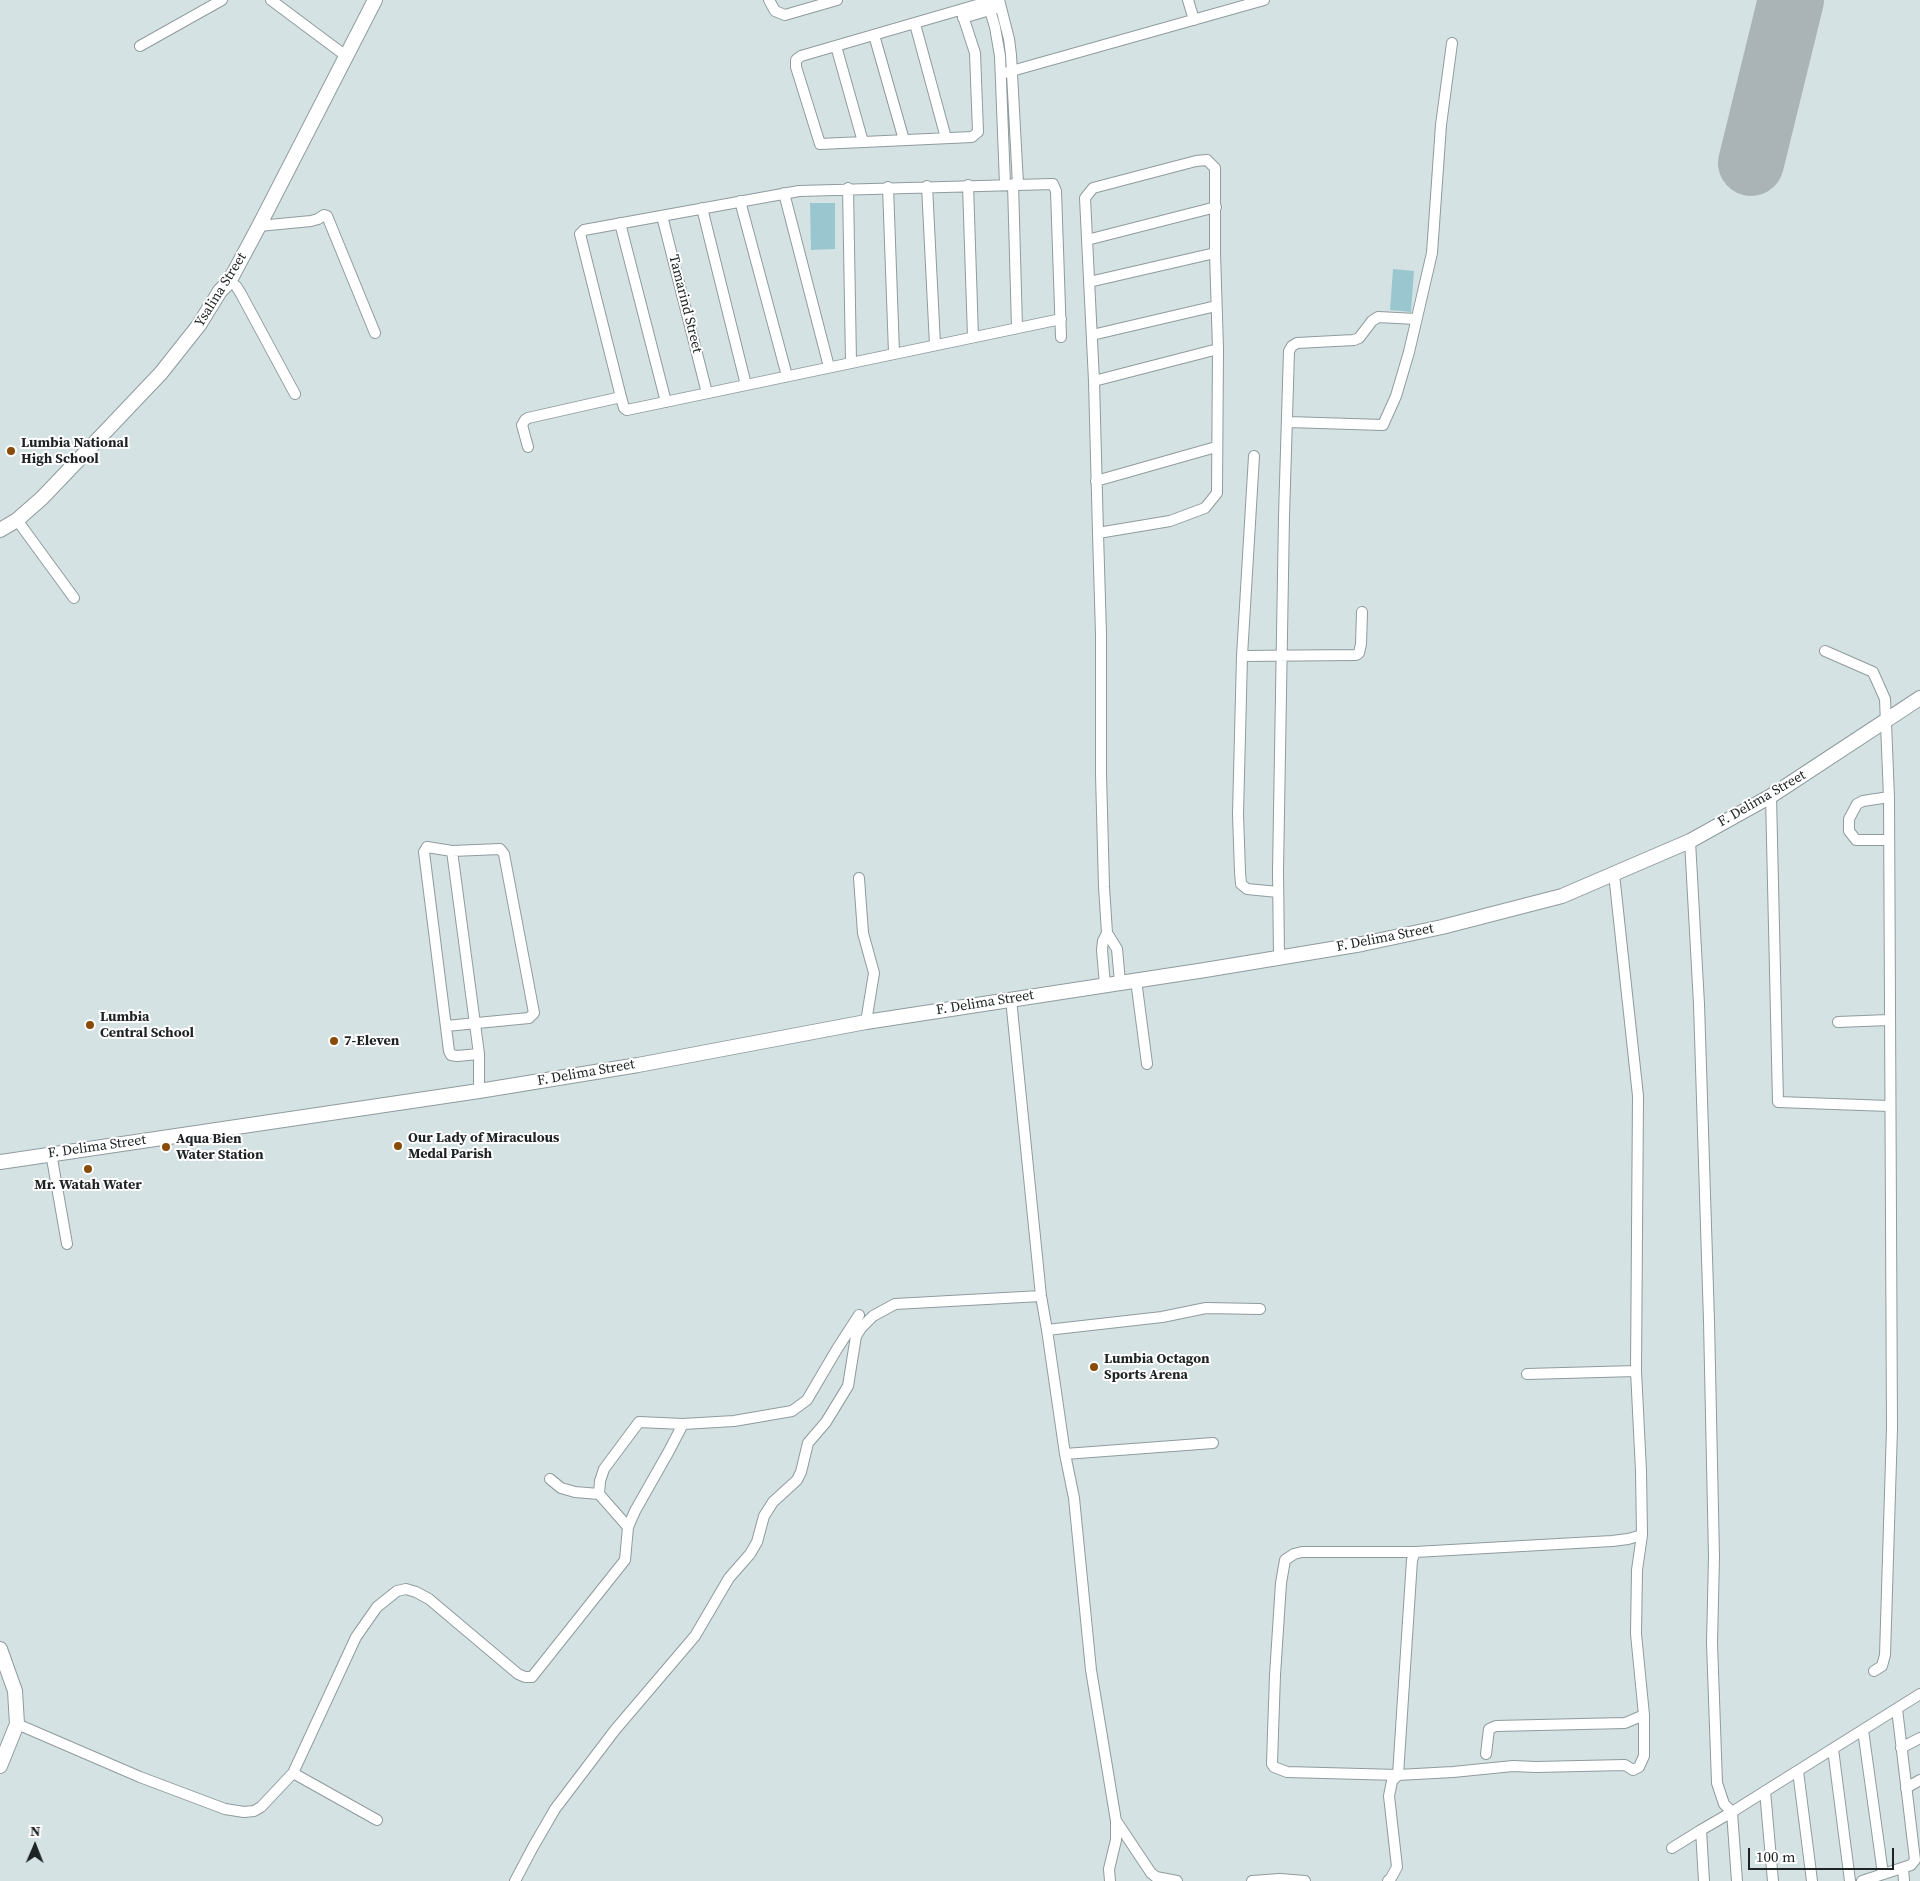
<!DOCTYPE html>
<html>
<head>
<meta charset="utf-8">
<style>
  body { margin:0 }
  #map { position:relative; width:1920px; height:1881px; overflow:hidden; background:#d5e2e4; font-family:"Source Serif 4",serif }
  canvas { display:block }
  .north { position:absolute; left:10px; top:1821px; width:50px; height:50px; -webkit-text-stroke:4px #fff; paint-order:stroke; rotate:1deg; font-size:14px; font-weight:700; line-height:20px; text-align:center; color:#1d2223 }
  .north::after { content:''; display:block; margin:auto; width:18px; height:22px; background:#1d2223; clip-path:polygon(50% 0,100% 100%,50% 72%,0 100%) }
  .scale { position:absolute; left:1748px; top:1848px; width:146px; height:22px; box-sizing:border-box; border:2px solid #1d2223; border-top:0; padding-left:6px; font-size:15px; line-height:18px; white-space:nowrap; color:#1d2223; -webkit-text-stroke:4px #fff; paint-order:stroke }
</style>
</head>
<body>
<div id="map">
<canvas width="1920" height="1881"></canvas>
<div class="north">N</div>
<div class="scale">100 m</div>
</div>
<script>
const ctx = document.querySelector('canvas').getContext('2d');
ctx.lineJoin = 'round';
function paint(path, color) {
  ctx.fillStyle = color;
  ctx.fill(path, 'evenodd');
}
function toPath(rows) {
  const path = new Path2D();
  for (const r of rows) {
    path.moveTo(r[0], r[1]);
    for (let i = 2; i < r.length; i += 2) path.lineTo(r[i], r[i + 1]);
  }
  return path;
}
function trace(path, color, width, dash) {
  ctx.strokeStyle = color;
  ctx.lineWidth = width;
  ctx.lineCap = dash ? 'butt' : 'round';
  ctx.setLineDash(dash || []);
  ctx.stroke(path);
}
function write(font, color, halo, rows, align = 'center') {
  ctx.font = font + ' "Source Serif 4",serif';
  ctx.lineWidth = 4;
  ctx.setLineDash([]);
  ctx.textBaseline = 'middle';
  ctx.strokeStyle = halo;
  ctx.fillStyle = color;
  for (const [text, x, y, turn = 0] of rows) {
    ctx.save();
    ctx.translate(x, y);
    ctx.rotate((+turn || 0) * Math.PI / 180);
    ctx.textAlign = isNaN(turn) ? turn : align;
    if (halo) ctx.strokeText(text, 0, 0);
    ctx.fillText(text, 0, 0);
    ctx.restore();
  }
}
const green = toPath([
  [810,203,835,203,835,249,811,250],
  [1393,269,1414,271,1411,312,1390,310]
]);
const runway = toPath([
  [1751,163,1791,0]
]);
const street = toPath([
  [271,0,346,56],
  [769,0,775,11,785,15,837,0],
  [987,0,995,27,1000,56,1005,184],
  [999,0,1009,39,1011,55,1018,184],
  [1188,0,1194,20],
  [961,10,975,53,978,132,972,137,820,144,796,67,796,60,801,56,994,0],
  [963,18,996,8],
  [915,24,946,138],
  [874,35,904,140],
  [140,46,222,0],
  [836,46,863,142],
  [1001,74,1264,0],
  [1013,184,1017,328],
  [968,185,973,337],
  [927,186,935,345],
  [888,187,894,353],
  [848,188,851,362],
  [784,193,829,367],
  [740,201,787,376],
  [702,208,746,385],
  [662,216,707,393],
  [620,223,666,402],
  [259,226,311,221,318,219,324,215,327,216,375,333],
  [1087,240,1216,207],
  [229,282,236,286,241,294,295,394],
  [1089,282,1215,253],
  [1061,319,627,410,624,408,621,397,580,234,584,230,799,191,1053,184,1056,191,1061,337],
  [1092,335,1216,306],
  [1094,381,1218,349],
  [1288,422,1383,425,1396,396,1409,352,1432,253,1441,125,1452,43],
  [528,447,522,425,525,420,528,418,621,397],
  [1254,456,1242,656,1238,814,1240,872,1241,884,1247,889,1278,892],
  [1096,481,1216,447],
  [17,520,74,598],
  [1098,533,1170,521,1205,508,1217,493,1218,349,1215,253,1215,168,1207,160,1196,161,1093,188,1085,198,1094,381,1098,533,1101,634,1101,774,1104,887,1107,933,1117,949,1120,982],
  [1825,651,1873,672,1885,699,1889,797,1892,1428,1885,1655,1882,1666,1874,1671],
  [1242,656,1356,655,1359,653,1361,644,1362,612],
  [1771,796,1778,1102,1889,1106],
  [1889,797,1863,801,1857,804,1849,819,1849,831,1856,840,1889,840],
  [1690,841,1699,1004,1709,1321,1714,1557,1712,1643,1717,1783,1724,1804,1732,1812,1920,1694],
  [452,851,479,1054,479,1091],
  [859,878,863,933,874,973,866,1022],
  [1279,957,1278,871,1284,516,1289,351,1292,346,1297,343,1354,340,1359,338,1372,321,1378,317,1416,319],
  [1136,980,1147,1064],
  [1105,985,1102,950,1103,941,1107,933],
  [1011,999,1041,1296,1047,1330,1065,1454,1074,1498,1091,1670,1116,1821,1116,1840,1109,1869,1110,1881],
  [1838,1022,1889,1020],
  [446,1026,529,1018,534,1013,504,854,500,849,452,851,427,847,424,852,449,1051,451,1055,457,1056,479,1054],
  [51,1153,67,1244],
  [1047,1330,1162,1317,1206,1308,1260,1309],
  [1527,1374,1636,1371],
  [1065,1454,1213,1443],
  [550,1479,561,1488,575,1492,599,1494],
  [628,1527,599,1494,600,1481,604,1469,639,1422,683,1424],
  [1415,1552,1302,1552,1294,1554,1285,1560,1281,1583,1275,1675,1273,1733,1272,1764,1274,1767,1287,1772,1398,1775,1453,1772,1513,1766,1536,1767,1625,1765,1633,1770,1639,1767,1644,1756,1644,1715],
  [17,1724,140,1777,225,1809,244,1812,254,1811,261,1807,293,1773,356,1637,377,1607,397,1591,406,1589,416,1592,429,1599,518,1674,525,1677,532,1677,625,1560,628,1527,635,1511,669,1451,683,1424,734,1421,792,1411,807,1400,837,1349,859,1315],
  [1863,1730,1883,1874],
  [1901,1748,1920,1738],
  [1833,1749,1850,1881],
  [1486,1754,1489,1729,1496,1726,1625,1723,1644,1715,1636,1634,1637,1570,1642,1535],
  [1798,1771,1812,1881],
  [293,1773,377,1820],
  [1906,1788,1920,1780],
  [1765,1791,1773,1881],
  [1117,1822,1151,1873,1156,1877,1177,1881],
  [1672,1848,1701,1830],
  [1903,1868,1904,1881],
  [515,1881,533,1847,555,1809,615,1730,695,1636,729,1578,750,1554,757,1542,764,1516,773,1502,797,1480,801,1472,808,1443,826,1422,848,1386,856,1336,861,1328,873,1316,895,1304,1041,1296],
  [1252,1881,1280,1879,1305,1881],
  [1388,1881,1391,1878,1397,1867,1389,1796,1392,1781,1398,1775,1412,1560,1415,1552,1612,1541,1628,1539,1642,1535,1641,1471,1636,1371,1638,1096,1614,874],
  [1704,1881,1701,1830,1732,1812,1737,1881],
  [1862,1881,1911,1865,1915,1860,1897,1709]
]);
const secondary = toPath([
  [0,530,17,520,42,498,85,453,161,373,199,325,220,291,229,282,259,226,375,0],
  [0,1162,479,1091,638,1065,866,1022,1205,970,1362,944,1442,927,1562,896,1690,841,1771,796,1920,698],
  [0,1649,15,1691,17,1724,0,1766]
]);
const markers = [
  [11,451,5,"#884b08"],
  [90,1025,5,"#884b08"],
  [334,1041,5,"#884b08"],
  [398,1146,5,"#884b08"],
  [166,1147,5,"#884b08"],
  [88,1169,5,"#884b08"],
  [1094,1367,5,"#884b08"]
];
const streetNames = [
  ["Ysalina Street",221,290,-58],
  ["Tamarind Street",685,304,76],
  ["F. Delima Street",1762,799,-30],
  ["F. Delima Street",1385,938,-11],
  ["F. Delima Street",985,1003,-9],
  ["F. Delima Street",586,1073,-10],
  ["F. Delima Street",97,1147,-8]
];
const poiNames = [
  ["Lumbia National",21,443],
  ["High School",21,459],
  ["Lumbia",100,1017],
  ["Central School",100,1033],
  ["7-Eleven",344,1041],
  ["Our Lady of Miraculous",408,1138],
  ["Medal Parish",408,1154],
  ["Aqua Bien",176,1139],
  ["Water Station",176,1155],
  ["Mr. Watah Water",88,1185,"center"],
  ["Lumbia Octagon",1104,1359],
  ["Sports Arena",1104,1375]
];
paint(green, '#9ac7cf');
trace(runway, '#aab4b6', 66);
trace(street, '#8f9b9e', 12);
trace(secondary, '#8f9b9e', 16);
trace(street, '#fff', 10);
trace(secondary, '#fff', 14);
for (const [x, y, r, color] of markers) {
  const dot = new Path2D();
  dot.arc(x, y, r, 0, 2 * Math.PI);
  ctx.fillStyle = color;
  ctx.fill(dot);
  trace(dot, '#fff', 2);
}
write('14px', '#1d2223', '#fff', streetNames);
write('bold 14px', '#1d2223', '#fff', poiNames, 'left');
</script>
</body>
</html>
